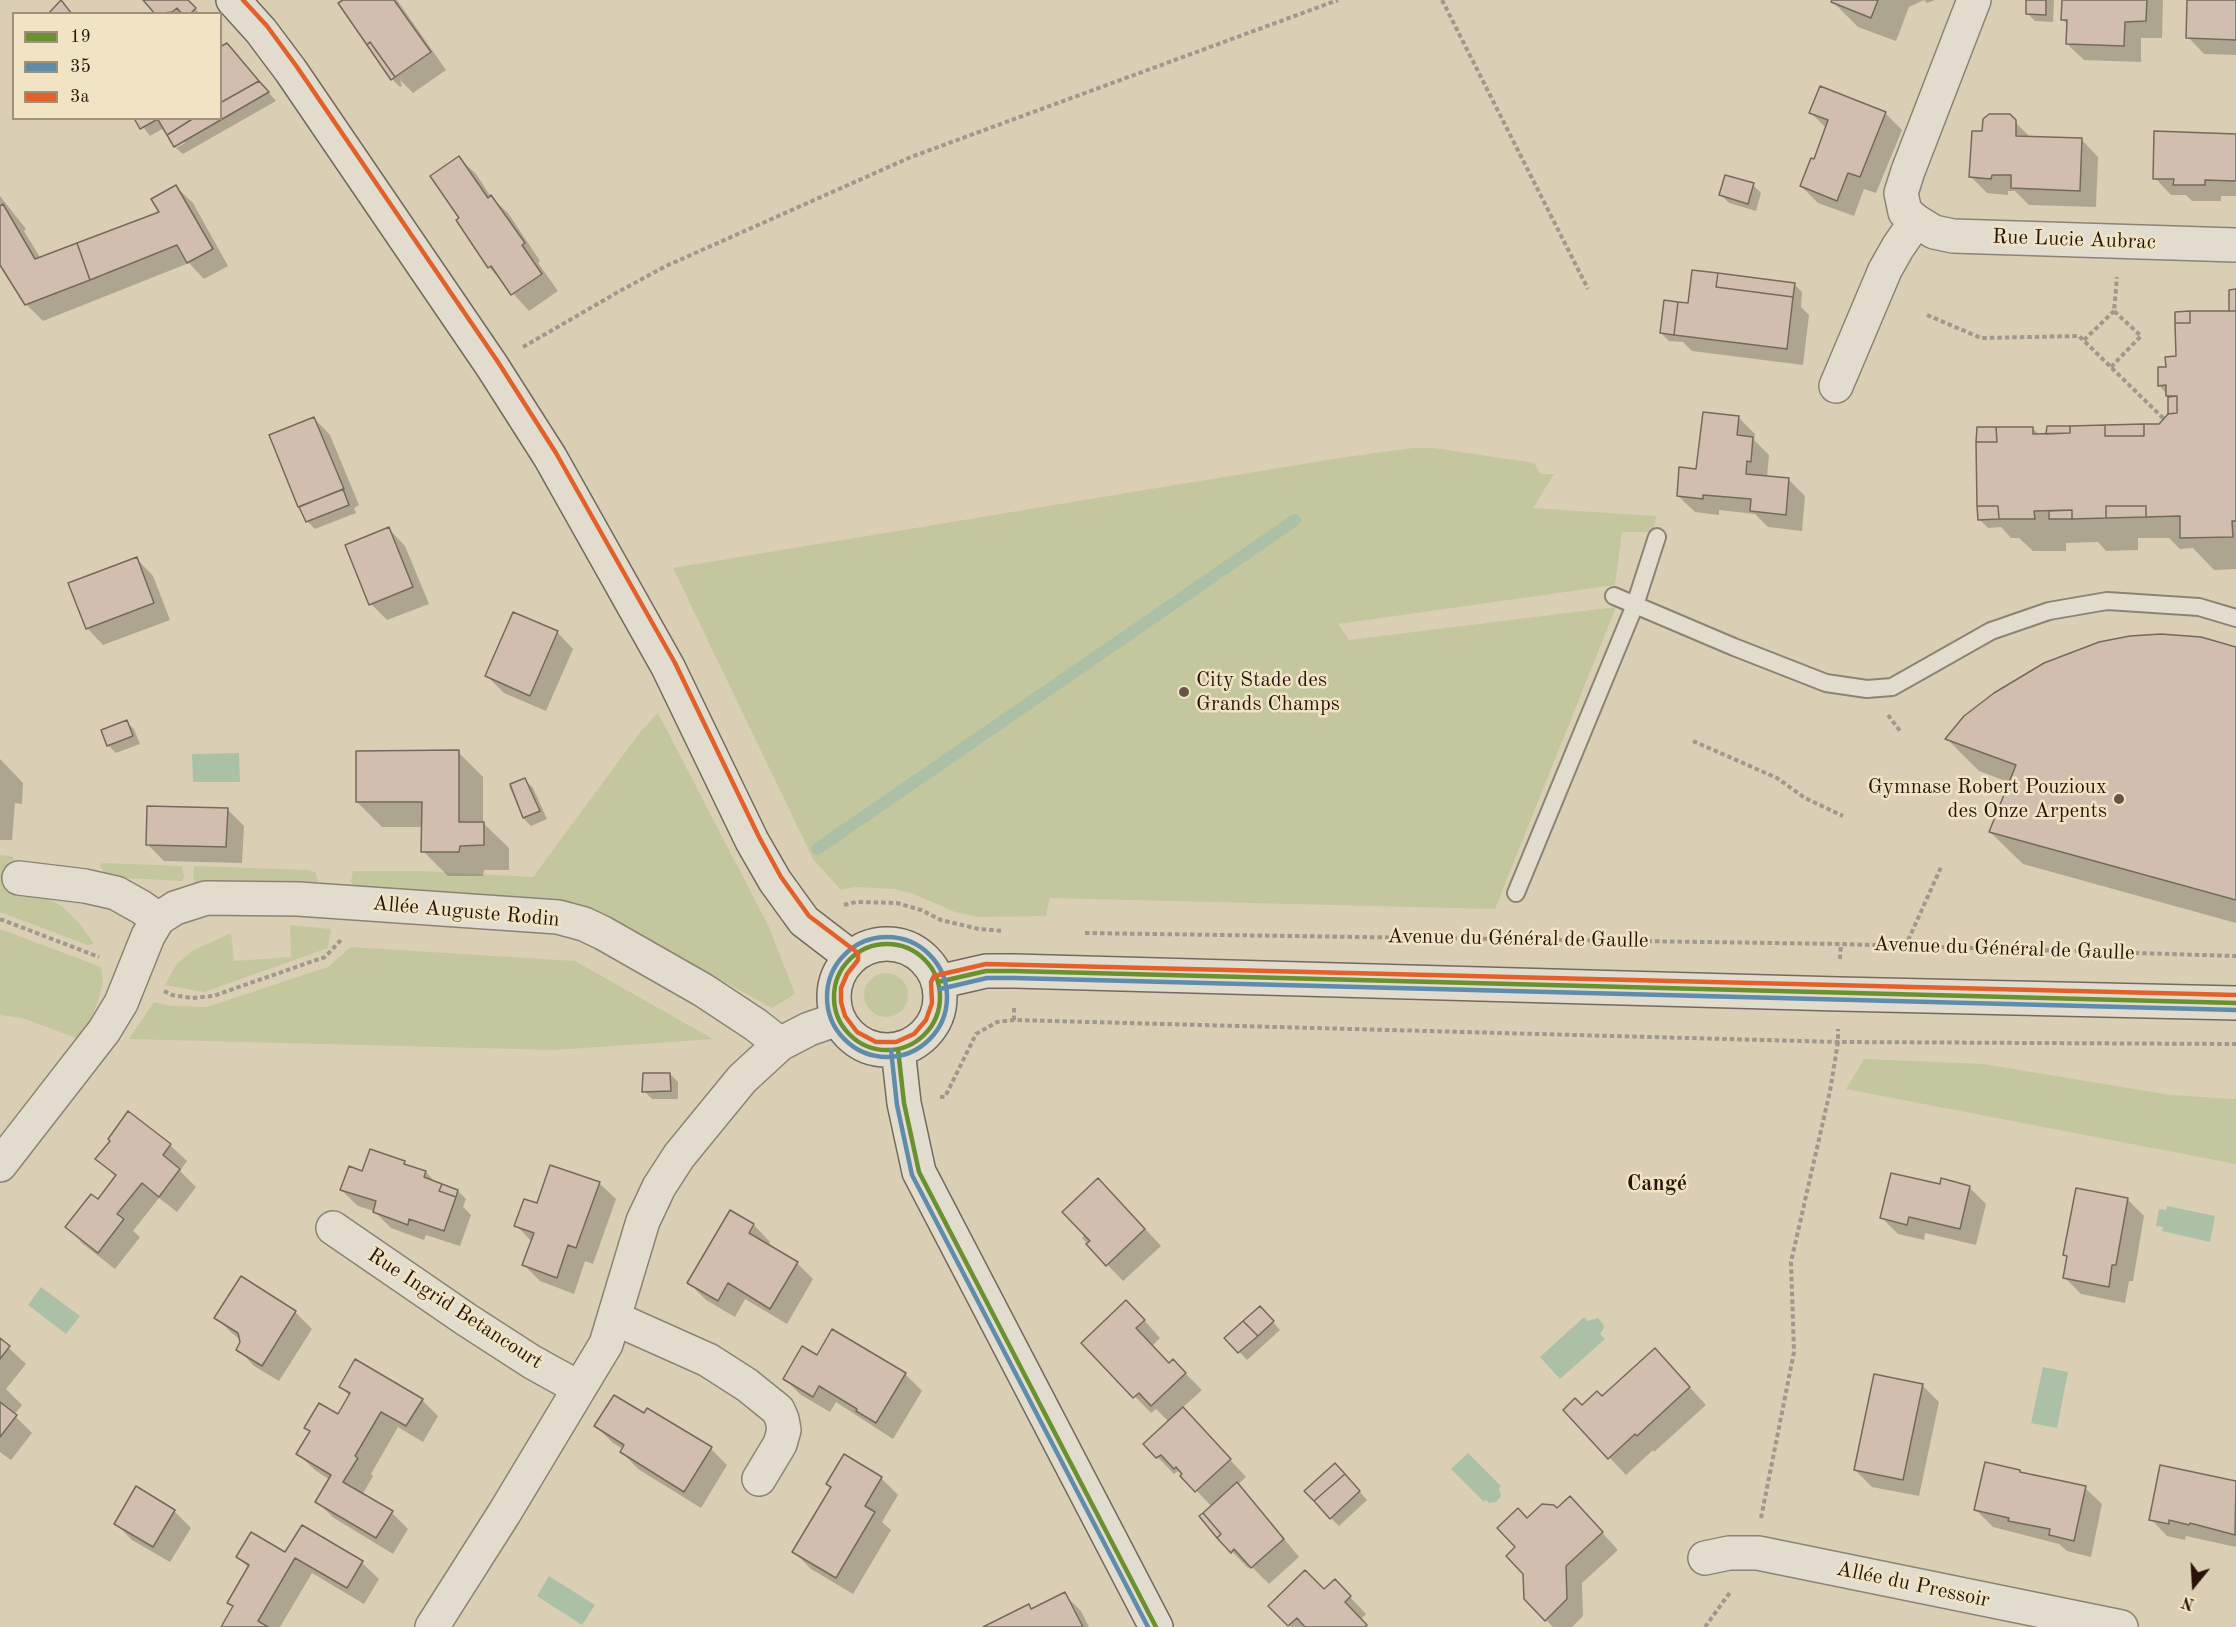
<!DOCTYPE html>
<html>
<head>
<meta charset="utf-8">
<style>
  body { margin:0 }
  #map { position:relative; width:2236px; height:1627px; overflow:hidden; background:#dacfb4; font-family:"Old Standard TT",serif }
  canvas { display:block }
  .legend { position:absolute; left:12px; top:12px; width:210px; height:108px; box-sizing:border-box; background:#f1e4c4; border:2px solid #a0907a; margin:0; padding:8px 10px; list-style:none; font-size:18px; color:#27130c }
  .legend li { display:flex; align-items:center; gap:12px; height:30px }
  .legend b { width:30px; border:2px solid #a0907a }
  .north { position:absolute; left:2164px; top:1555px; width:60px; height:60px; -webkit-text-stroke:4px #f1e4c4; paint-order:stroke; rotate:198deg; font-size:16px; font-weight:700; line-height:24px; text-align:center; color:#27130c }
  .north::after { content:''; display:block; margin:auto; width:21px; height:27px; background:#27130c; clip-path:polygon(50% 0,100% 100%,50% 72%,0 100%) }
</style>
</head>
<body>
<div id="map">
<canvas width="2236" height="1627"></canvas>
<ul class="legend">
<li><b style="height:8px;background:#6b9030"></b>19</li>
<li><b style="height:8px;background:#608cac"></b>35</li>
<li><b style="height:8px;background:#e2612a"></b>3a</li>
</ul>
<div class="north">N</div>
</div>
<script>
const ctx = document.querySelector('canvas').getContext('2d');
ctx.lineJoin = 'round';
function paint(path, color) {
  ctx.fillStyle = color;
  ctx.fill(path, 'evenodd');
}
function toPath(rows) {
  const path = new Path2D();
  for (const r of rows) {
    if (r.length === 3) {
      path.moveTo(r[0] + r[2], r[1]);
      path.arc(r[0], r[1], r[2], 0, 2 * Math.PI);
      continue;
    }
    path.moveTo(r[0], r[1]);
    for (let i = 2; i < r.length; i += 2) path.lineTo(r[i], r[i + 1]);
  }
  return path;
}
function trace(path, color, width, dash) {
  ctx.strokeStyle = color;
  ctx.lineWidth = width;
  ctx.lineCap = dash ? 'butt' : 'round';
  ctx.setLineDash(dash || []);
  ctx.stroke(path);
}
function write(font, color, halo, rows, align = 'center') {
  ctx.font = font + ' "Old Standard TT",serif';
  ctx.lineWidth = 5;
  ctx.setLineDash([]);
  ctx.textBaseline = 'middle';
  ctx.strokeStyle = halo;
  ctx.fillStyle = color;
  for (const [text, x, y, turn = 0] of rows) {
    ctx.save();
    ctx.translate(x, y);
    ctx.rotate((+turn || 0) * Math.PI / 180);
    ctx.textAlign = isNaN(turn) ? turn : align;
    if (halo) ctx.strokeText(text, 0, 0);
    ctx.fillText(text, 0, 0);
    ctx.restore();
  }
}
const green = toPath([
  [1413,448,1434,448,1534,463,1541,474,1554,474,1533,508,1656,516,1653,532,1622,532,1615,585,1338,624,1349,640,1616,607,1495,909,1050,898,1046,916,978,917,955,912,914,894,894,889,856,887,841,890,813,859,673,568,1339,458],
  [658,713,769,927,795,994,772,1008,595,911,582,907,355,893,351,881,353,871,421,871,533,877,641,731],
  [0,855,11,856,15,860,12,890,43,896,63,907,80,924,94,944,88,945,0,912],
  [102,863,182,866,184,877,182,881,107,877,100,866],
  [194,866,307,870,315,872,318,880,317,886,203,886,195,883,193,878],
  [290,925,331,929,328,948,204,992,165,985,176,965,192,951,231,933,234,961,291,957],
  [0,929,101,967,103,982,98,1001,90,1021,79,1039,22,1018,0,1015],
  [351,947,575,961,713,1039,555,1050,129,1039,154,1002,170,1006,207,1007,328,967],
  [886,995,22],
  [1864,1059,1983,1064,2171,1095,2234,1099,2236,1097,2236,1164,1846,1089]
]);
const water = toPath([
  [239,753,240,782,193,782,192,754],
  [2167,1206,2215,1216,2210,1242,2162,1231,2163,1227,2156,1226,2159,1209,2166,1210],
  [41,1287,80,1316,66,1334,28,1305],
  [1584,1317,1588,1321,1598,1318,1603,1324,1604,1328,1600,1334,1605,1339,1560,1379,1540,1357],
  [2043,1367,2068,1372,2057,1428,2031,1423],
  [1468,1453,1501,1486,1499,1488,1501,1496,1496,1502,1489,1503,1486,1500,1484,1502,1451,1469],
  [549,1576,595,1605,582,1625,537,1596]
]);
const shadow = toPath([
  [145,0,188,0,200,14,157,14],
  [345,0,397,0,446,70,413,93,400,80,402,86,400,87,392,79],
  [1833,0,1935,0,1927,3,1924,0,1909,7,1896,41,1858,27,1833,2],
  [2028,0,2054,0,2053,22,2035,21,2027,13],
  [2063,0,2163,0,2162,38,2141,38,2141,62,2084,60,2067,44,2068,25,2062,19],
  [2189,0,2236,0,2236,55,2204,54,2188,37],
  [227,45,243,62,276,101,183,154,176,148,185,143,183,140,175,146,164,128,150,136,136,118,220,118],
  [1811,113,1885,113,1902,130,1876,193,1864,189,1854,216,1818,203,1801,186,1815,161,1827,129],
  [2009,116,2031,138,2082,140,2098,157,2096,207,2029,205,2015,191,2008,191,2008,195,1987,193,1970,176,1984,133],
  [2236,136,2236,196,2221,196,2221,201,2192,201,2186,195,2171,195,2155,178],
  [459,158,476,174,491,197,508,213,540,261,538,263,558,291,529,311,489,267,461,218],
  [1753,185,1761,193,1756,211,1729,203,1721,195],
  [176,187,193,203,228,266,204,279,189,263,43,321,26,304,0,262,0,196,26,229,24,231,41,259,161,213],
  [1794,284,1802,292,1801,307,1809,315,1803,365,1692,351,1683,342,1669,341,1661,333,1690,304],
  [2236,291,2236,569,2214,570,2193,548,2180,549,2169,538,2138,538,2138,550,2106,551,2098,542,2066,543,2066,551,2033,551,2019,538,2011,538,2001,527,1988,528,1980,520,2032,428,2040,435,2160,426,2170,414,2170,398,2159,385,2167,368,2177,357,2233,313],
  [1738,417,1755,434,1754,440,1769,455,1767,477,1789,480,1805,496,1802,531,1768,527,1755,514,1719,510,1719,515,1695,512,1678,496],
  [314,418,330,435,359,505,354,508,356,513,315,529,307,521,299,507,271,436],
  [389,529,405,546,429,604,387,620,371,604],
  [137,559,153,576,170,620,103,645,87,628],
  [557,632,573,649,546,711,504,693,487,676],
  [2236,649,2236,923,2023,864,1990,832,2011,783,1979,771,1947,739],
  [126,721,134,729,140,744,116,753,108,745],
  [458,752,483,777,483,823,509,848,509,870,484,870,483,876,448,876,423,851,423,827,382,827,357,802],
  [0,759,23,783,22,804,15,803,12,840,0,840],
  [525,780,533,788,547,819,531,826,523,818,509,786],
  [227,809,244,826,242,863,164,861,147,844],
  [670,1074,678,1082,678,1099,652,1099,644,1091],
  [129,1113,170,1145,187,1161,180,1171,196,1187,177,1212,159,1198,133,1231,140,1237,115,1269,83,1244,67,1227,98,1201,116,1177,97,1159,112,1141],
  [404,1162,409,1167,426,1172,436,1183,458,1191,466,1199,463,1207,471,1215,460,1246,426,1235,424,1240,391,1228,374,1211,358,1206,341,1190,363,1173],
  [599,1183,616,1199,593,1264,585,1261,574,1294,540,1281,524,1265,532,1242,516,1225,538,1205],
  [1941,1186,1969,1187,1986,1204,1976,1245,1925,1233,1924,1240,1898,1234,1882,1218],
  [1115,1196,1161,1246,1123,1281,1082,1238],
  [2127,1199,2144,1216,2133,1281,2129,1281,2125,1303,2081,1294,2065,1278,2068,1258,2064,1254],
  [731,1212,754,1225,770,1242,768,1246,797,1263,813,1279,787,1324,745,1299,735,1317,706,1300,689,1283],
  [295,1312,312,1329,279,1381,254,1366,238,1349,241,1340,233,1334,216,1318],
  [1268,1316,1280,1330,1247,1360,1226,1338],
  [1143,1319,1160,1338,1152,1346,1169,1365,1173,1361,1202,1390,1182,1408,1246,1477,1237,1485,1253,1501,1299,1557,1269,1584,1251,1566,1248,1568,1218,1537,1212,1507,1178,1471,1174,1474,1145,1444,1169,1422,1156,1409,1151,1413,1083,1343],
  [0,1340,26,1364,6,1389,22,1405,14,1415,32,1433,11,1460,0,1452],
  [817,1357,905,1374,922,1391,893,1439,836,1402,830,1412,801,1395,784,1378],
  [1671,1367,1706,1405,1654,1452,1653,1450,1626,1475,1565,1410,1583,1407],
  [1922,1385,1939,1402,1919,1496,1872,1487,1855,1470],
  [340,1387,422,1400,438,1416,423,1442,398,1427,371,1474,373,1476,362,1495,392,1513,408,1529,393,1554,334,1518,317,1502,330,1480,315,1470,298,1454,311,1433,306,1428,338,1416,350,1396],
  [644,1415,711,1449,727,1465,701,1508,638,1469,622,1452,623,1449,613,1443,596,1426],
  [2162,1467,2236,1483,2236,1547,2186,1536,2185,1540,2167,1536,2151,1519],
  [2019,1471,2023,1475,2085,1488,2102,1504,2091,1557,2067,1551,2059,1544,1993,1527,1976,1510],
  [1343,1473,1367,1500,1339,1526,1331,1518],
  [881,1478,898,1495,882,1522,891,1530,853,1594,811,1569,794,1552,832,1488,828,1484],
  [137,1488,174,1511,191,1528,170,1562,132,1540,115,1523],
  [1557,1510,1586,1515,1618,1550,1582,1583,1583,1616,1572,1627,1553,1627,1525,1598,1525,1573,1517,1547,1527,1520],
  [286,1554,362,1563,379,1579,364,1604,312,1573,280,1627,223,1627,234,1608,229,1603,249,1568,238,1557],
  [1335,1581,1366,1614,1361,1619,1368,1627,1291,1627,1270,1606,1325,1591],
  [1064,1594,1081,1611,1089,1627,987,1627,1028,1606,1032,1610]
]);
const stream = toPath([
  [817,849,1295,520]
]);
const building = toPath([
  [61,0,72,14,48,14,61,0],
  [143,0,188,0,196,8,190,14,182,14,177,8,172,12,155,14,143,0],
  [343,0,394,0,431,52,395,77,370,42,367,45,338,3,343,0],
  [1832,0,1878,0,1871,18,1831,2,1832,0],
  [2026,0,2046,0,2046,15,2026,14,2026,0],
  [2062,0,2147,0,2146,21,2125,22,2124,46,2066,44,2067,20,2061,20,2062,0],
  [2187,0,2236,0,2236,40,2186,38,2187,0],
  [370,42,395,77,391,80,367,45,370,42],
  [227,43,259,81,220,103,220,47,227,43],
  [259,81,269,92,174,147,167,135,194,118,220,118,220,103,259,81],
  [1820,86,1886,112,1860,177,1848,173,1837,201,1800,186,1811,158,1814,159,1828,120,1809,113,1820,86],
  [1989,114,2010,114,2016,120,2016,136,2082,138,2080,191,2011,188,2011,175,1992,175,1991,179,1969,177,1972,131,1982,131,1983,119,1989,114],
  [134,118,157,118,158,119,140,129,134,118],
  [157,118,194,118,167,135,157,118],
  [2154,131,2236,134,2236,181,2205,180,2205,185,2173,185,2174,179,2153,179,2154,131],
  [459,156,488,198,491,195,525,243,522,245,542,274,511,295,491,266,488,268,456,220,459,218,430,176,459,156],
  [1725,175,1754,183,1748,204,1719,195,1725,175],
  [176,185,213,249,187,263,177,245,90,280,77,243,159,212,151,199,176,185],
  [3,204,35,259,77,243,90,280,25,305,0,265,0,206,3,204],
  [1692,270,1718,273,1716,287,1793,297,1787,349,1674,335,1678,302,1688,303,1692,270],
  [1718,273,1795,283,1793,297,1716,287,1718,273],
  [2236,289,2236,311,2229,311,2229,290,2236,289],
  [1664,300,1678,302,1674,335,1660,333,1664,300],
  [2190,311,2236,311,2236,521,2232,521,2233,537,2180,538,2180,516,2146,517,2146,506,2106,506,2106,518,2072,519,2072,510,2034,511,2035,519,1999,519,1998,506,1977,506,1976,442,1997,442,1996,427,2033,427,2033,434,2070,433,2070,426,2105,425,2105,436,2144,436,2144,424,2159,424,2168,414,2177,413,2177,396,2166,396,2166,385,2158,386,2158,367,2166,367,2165,357,2176,356,2175,323,2190,323,2190,311],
  [2190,311,2190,323,2175,323,2175,312,2190,311],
  [2177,396,2177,413,2168,414,2168,397,2177,396],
  [1703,412,1739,416,1737,435,1753,437,1751,462,1747,461,1746,474,1789,478,1786,515,1750,511,1751,499,1703,495,1703,499,1677,496,1679,467,1696,469,1703,412],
  [314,417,344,489,298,507,269,435,314,417],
  [2144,424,2144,436,2105,436,2105,425,2144,424],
  [2047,426,2070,426,2070,433,2046,434,2047,426],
  [1977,427,1996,427,1997,442,1976,442,1977,427],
  [343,489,349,505,306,522,299,507,343,489],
  [1977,506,1998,506,1999,519,1978,520,1977,506],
  [2106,506,2146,506,2146,517,2106,518,2106,506],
  [2072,510,2072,519,2049,519,2049,511,2072,510],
  [389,527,413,587,369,605,345,545,389,527],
  [137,557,154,603,86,629,68,583,137,557],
  [513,612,558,631,530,696,485,676,513,612],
  [2161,634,2201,637,2236,647,2236,900,1989,832,2016,765,1945,739,1964,716,1994,693,2044,663,2099,642,2130,636,2161,634],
  [127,720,133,736,107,746,101,730,127,720],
  [459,750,459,822,484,822,484,845,460,846,459,852,421,852,422,802,356,802,356,751,459,750],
  [525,778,540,811,523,818,510,784,525,778],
  [147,806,228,808,226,847,146,845,147,806],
  [643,1073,670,1073,671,1091,642,1092,643,1073],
  [128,1111,171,1144,163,1155,180,1169,159,1197,142,1183,117,1214,124,1219,98,1253,65,1227,91,1194,98,1199,116,1175,95,1159,110,1141,108,1139,128,1111],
  [370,1149,405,1161,404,1164,426,1171,424,1177,442,1184,439,1191,456,1197,444,1231,409,1219,408,1225,373,1212,376,1201,340,1190,349,1166,362,1171,370,1149],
  [550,1165,600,1182,576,1248,568,1245,557,1278,522,1265,534,1233,514,1226,524,1199,537,1203,550,1165],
  [1891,1173,1940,1184,1941,1178,1970,1186,1960,1229,1909,1217,1907,1225,1880,1218,1891,1173],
  [1098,1178,1145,1229,1106,1266,1086,1244,1090,1241,1062,1212,1098,1178],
  [442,1184,458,1190,456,1197,439,1191,442,1184],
  [2076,1188,2128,1198,2116,1265,2112,1265,2109,1287,2063,1278,2067,1256,2063,1255,2076,1188],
  [730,1210,754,1224,749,1233,798,1262,770,1309,728,1283,718,1301,687,1283,730,1210],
  [241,1276,296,1311,262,1366,236,1350,240,1342,238,1333,214,1318,241,1276],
  [1126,1300,1145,1320,1136,1328,1169,1363,1173,1359,1186,1373,1151,1406,1139,1393,1133,1398,1081,1343,1126,1300],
  [1260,1306,1274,1321,1258,1336,1243,1321,1260,1306],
  [1243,1321,1258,1336,1238,1353,1224,1338,1243,1321],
  [832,1329,906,1373,876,1423,856,1411,857,1409,819,1386,813,1397,783,1379,802,1346,817,1355,832,1329],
  [0,1338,10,1346,0,1359,0,1338],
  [1655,1348,1690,1387,1637,1436,1635,1434,1608,1459,1563,1410,1575,1398,1582,1405,1597,1391,1602,1396,1655,1348],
  [355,1359,423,1399,406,1426,381,1412,355,1456,358,1458,343,1482,393,1511,376,1538,315,1502,331,1475,296,1454,310,1431,304,1428,319,1403,338,1414,350,1393,339,1387,355,1359],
  [1874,1374,1923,1384,1903,1480,1854,1470,1874,1374],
  [614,1395,644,1413,647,1408,712,1447,684,1492,620,1452,624,1445,594,1426,614,1395],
  [0,1402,17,1415,0,1437,0,1402],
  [1183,1407,1231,1459,1195,1492,1180,1476,1182,1474,1176,1467,1174,1469,1161,1455,1156,1458,1143,1444,1183,1407],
  [844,1454,882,1477,865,1506,875,1512,836,1578,792,1552,831,1487,826,1484,844,1454],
  [1985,1462,2020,1470,2020,1472,2086,1486,2074,1541,2049,1535,2050,1529,2008,1521,2009,1518,1974,1510,1985,1462],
  [1335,1463,1345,1474,1314,1501,1304,1491,1335,1463],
  [2160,1465,2236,1481,2235,1535,2190,1523,2189,1525,2169,1520,2169,1524,2149,1520,2160,1465],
  [1345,1474,1360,1491,1330,1519,1314,1501,1345,1474],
  [1237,1482,1284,1539,1251,1568,1234,1549,1231,1553,1217,1538,1221,1534,1203,1513,1237,1482],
  [136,1486,175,1510,153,1547,114,1524,136,1486],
  [1570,1496,1603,1532,1566,1566,1567,1599,1545,1621,1524,1599,1523,1574,1506,1556,1515,1547,1497,1528,1518,1508,1527,1518,1542,1504,1554,1505,1557,1508,1570,1496],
  [1203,1513,1221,1534,1217,1538,1199,1516,1203,1513],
  [302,1525,363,1561,347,1588,295,1558,258,1621,268,1627,221,1627,233,1606,227,1603,249,1565,236,1557,251,1532,285,1552,302,1525],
  [1305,1570,1324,1589,1335,1579,1351,1596,1345,1602,1367,1625,1365,1627,1305,1627,1297,1618,1288,1626,1268,1606,1305,1570],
  [1065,1592,1083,1627,983,1627,1029,1604,1031,1609,1065,1592]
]);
const path = toPath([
  [1442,0,1588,289],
  [1927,315,1981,338,2079,336,2164,419],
  [2084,340,2114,311],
  [523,347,618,292,666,266,911,157,1338,0],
  [2111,367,2141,336,2114,311,2117,277],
  [1888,715,1900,731],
  [1693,741,1777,778,1805,798,1843,816],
  [844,905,856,902,897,903,921,910,941,920,979,929,1003,931],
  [0,919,99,957],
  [1085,933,1841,944,2236,956],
  [1905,947,1942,865],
  [1840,959,1841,944],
  [164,991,172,995,192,998,213,996,325,957,342,939],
  [1014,1020,1014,1006],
  [940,1097,945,1097,976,1034,997,1022,1014,1020,1838,1042,2236,1044],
  [1761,1518,1794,1352,1791,1262,1830,1091,1838,1042,1838,1029],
  [1705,1627,1731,1591]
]);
const lane = toPath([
  [1614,596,1734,647,1826,683,1867,689,1892,687,1991,631,2049,611,2107,601,2199,607,2236,618],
  [1516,893,1635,605,1657,537]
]);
const street = toPath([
  [1974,0,1908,171,1901,193,1905,212,1916,221,1934,232,1953,236,2236,245],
  [1836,386,1885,270,1898,247,1916,221],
  [19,878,85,886,116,893,141,907,158,919],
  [0,1165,104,1031,121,1003,148,936,158,919,175,908,206,898,298,899,558,917,584,924,603,933,703,990,756,1025,780,1044],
  [333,1228,467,1320,532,1362,579,1388],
  [614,1318,708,1360,747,1385,778,1410,782,1419,784,1430,780,1444,759,1479],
  [1705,1558,1729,1553,1758,1553,2121,1627],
  [432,1627,505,1512,606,1344,643,1221,659,1187,679,1156,742,1079,780,1044,809,1029,838,1019]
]);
const secondary = toPath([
  [233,0,261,31,291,71,492,366,550,457,668,667,752,841,775,881,804,921,851,957],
  [887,997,53],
  [938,982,986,971,1014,971,1839,994,2236,1003],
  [898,1049,904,1103,919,1172,1156,1627]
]);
const bus1 = toPath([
  [887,997,53],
  [938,982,986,971,1014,971,2236,1003],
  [898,1049,904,1103,919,1172,1156,1627]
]);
const bus2 = toPath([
  [887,997,60],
  [940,989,987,978,1014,978,2236,1010],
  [891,1050,897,1105,912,1175,1148,1627]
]);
const bus3 = toPath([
  [243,0,267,26,297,67,498,362,556,453,675,663,759,837,781,877,809,916,858,953,858,960,847,974,841,988,841,1002,845,1016,857,1032,876,1042,896,1042,914,1034,926,1020,932,1003,931,982,934,976,986,964,2236,995]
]);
const markers = [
  [1184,692,6,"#665547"],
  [2119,799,6,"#665547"]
];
const streetNames = [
  ["Rue Lucie Aubrac",2074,240,2],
  ["Allée Auguste Rodin",466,912,5],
  ["Avenue du Général de Gaulle",1518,939,1],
  ["Avenue du Général de Gaulle",2004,949,2],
  ["Rue Ingrid Betancourt",455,1309,33],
  ["Allée du Pressoir",1913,1585,12]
];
const poiNames = [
  ["City Stade des",1196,680],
  ["Grands Champs",1196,704],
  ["Gymnase Robert Pouzioux",2107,787,"right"],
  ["des Onze Arpents",2107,811,"right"]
];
const neighbourhoodNames = [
  ["Cangé",1657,1184]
];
paint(green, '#c4c69d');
paint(water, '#acc0a7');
paint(shadow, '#0003');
trace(stream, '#acc0a7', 12);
paint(building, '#d1beae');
trace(building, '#736a5d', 1.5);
trace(lane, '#8c8373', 20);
trace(street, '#8c8373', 36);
trace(secondary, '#736a5d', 36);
trace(path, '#9e988d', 4, [4.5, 3]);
trace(lane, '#e1dcce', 16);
trace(street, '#e1dcce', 33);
trace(secondary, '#e1dcce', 33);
trace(bus1, '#6b9030', 4.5);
trace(bus2, '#608cac', 4.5);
trace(bus3, '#e2612a', 4.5);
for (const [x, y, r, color] of markers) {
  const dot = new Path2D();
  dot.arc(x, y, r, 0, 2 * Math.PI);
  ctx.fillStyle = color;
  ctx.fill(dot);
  trace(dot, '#f1e4c4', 2);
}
write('21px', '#27130c', '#f1e4c4', streetNames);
write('21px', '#27130c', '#f1e4c4', poiNames, 'left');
write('bold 22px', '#27130c', '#f1e4c4', neighbourhoodNames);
</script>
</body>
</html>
